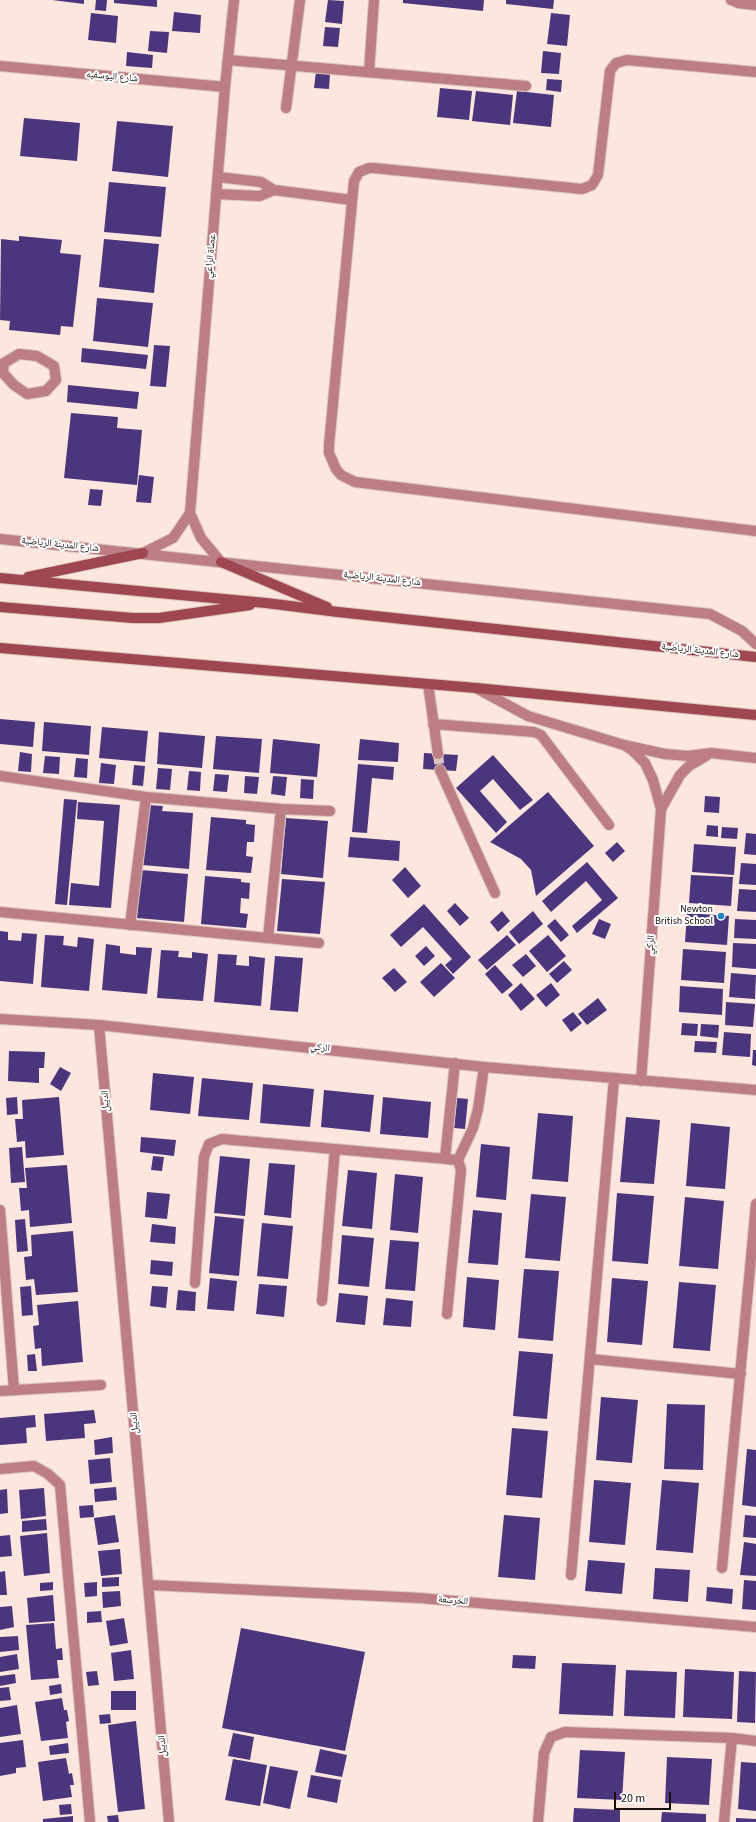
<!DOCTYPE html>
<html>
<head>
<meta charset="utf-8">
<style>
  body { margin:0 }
  #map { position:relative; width:756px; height:1822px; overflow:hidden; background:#fde6dd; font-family:"Source Sans 3",sans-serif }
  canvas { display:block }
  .scale { position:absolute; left:614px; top:1792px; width:57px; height:18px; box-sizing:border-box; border:2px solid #19100c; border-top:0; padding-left:5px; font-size:12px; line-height:14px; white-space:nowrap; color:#19100c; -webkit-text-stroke:3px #fff; paint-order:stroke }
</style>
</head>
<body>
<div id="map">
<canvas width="756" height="1822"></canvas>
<div class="scale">20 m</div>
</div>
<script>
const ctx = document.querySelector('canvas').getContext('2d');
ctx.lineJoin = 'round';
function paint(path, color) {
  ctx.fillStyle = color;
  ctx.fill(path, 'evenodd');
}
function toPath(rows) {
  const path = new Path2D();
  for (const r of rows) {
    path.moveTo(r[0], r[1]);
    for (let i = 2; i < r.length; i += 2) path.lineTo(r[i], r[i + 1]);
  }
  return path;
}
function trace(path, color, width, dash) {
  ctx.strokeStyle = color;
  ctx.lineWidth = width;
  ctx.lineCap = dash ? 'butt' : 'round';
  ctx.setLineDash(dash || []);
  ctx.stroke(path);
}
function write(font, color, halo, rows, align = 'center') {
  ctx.font = font + ' "Source Sans 3","Noto Naskh Arabic",sans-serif';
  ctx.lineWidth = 4;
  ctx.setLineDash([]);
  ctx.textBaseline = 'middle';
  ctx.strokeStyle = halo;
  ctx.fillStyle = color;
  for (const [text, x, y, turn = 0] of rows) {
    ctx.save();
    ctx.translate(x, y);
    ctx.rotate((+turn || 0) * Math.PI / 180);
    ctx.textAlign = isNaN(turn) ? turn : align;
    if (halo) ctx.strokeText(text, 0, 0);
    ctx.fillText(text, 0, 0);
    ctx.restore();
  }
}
const building = toPath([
  [52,0,84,0,84,4],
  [96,0,107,0,106,11,95,10],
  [114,0,157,0,157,7,114,3],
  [328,0,344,1,342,24,325,22],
  [403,0,484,0,483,11,403,3],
  [506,0,554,0,553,9,506,4],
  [174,12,201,15,200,33,172,31],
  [91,13,118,16,116,43,88,40],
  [551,13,570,15,567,46,547,44],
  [325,27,340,28,338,47,323,46],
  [150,31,169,32,167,53,148,51],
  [543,51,561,53,559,74,541,73],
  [127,52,153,55,152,68,126,66],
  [316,71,330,73,329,89,314,88],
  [547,79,562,80,561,92,546,90],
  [440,88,472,91,469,120,437,117],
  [476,91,513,95,510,125,472,121],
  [517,91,554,95,551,127,513,123],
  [24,118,80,123,77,161,20,156],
  [117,121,173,126,168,177,112,171],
  [109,182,166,187,161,237,104,232],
  [19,236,62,240,60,253,81,255,73,327,61,326,60,335,9,330,10,321,0,320,1,239,19,241],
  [104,239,159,244,154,293,99,287],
  [97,298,153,303,148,347,93,341],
  [154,345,170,346,166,387,150,386],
  [82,348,148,355,146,369,81,362],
  [68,385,139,392,137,409,67,402],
  [71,413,118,417,117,428,142,430,137,485,64,478],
  [139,475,154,477,151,503,136,502],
  [90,489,103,490,101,506,88,505],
  [0,719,35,722,33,747,0,744],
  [44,722,91,726,89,755,42,751],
  [102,727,148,731,145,762,99,758],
  [159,732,205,736,202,768,157,764],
  [216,736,262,739,259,773,213,769],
  [273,739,320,744,317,777,270,773],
  [360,739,399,743,398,762,358,760],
  [20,752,32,754,31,772,18,771],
  [424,753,458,755,456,771,423,769],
  [493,755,533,800,520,810,493,779,480,791,507,822,496,833,456,788],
  [45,756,60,757,59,774,43,773],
  [76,758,88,759,87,778,74,777],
  [101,763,116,765,114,784,99,783],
  [358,764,394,767,393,780,372,778,367,833,352,832],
  [134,765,145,766,143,786,132,785],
  [158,768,172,769,170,790,156,789],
  [189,771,201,772,200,791,187,790],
  [215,774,229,775,227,792,213,791],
  [245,776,259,777,257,794,244,793],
  [273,776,287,777,285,796,271,794],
  [301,779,314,780,313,799,300,798],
  [548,792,594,846,536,896,531,870,521,859,490,842],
  [705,796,720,797,719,813,704,812],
  [64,799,77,800,67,905,55,904],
  [78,802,120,805,111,908,69,905,71,883,99,886,104,821,77,819],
  [147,805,163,806,162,811,193,813,189,869,142,865],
  [211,817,246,820,246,824,255,825,254,842,247,842,246,856,253,857,251,873,206,870],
  [286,818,328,821,323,878,281,874],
  [707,825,718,826,718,837,706,836],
  [722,827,738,828,737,839,721,838],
  [746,833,756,834,756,855,744,854],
  [350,837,400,841,399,861,348,857],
  [617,842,625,851,613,862,605,853],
  [694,844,736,847,734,875,692,872],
  [587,862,618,898,577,933,572,926,602,900,586,881,551,912,542,901],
  [741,863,756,864,756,885,739,884],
  [405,867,421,886,408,898,392,880],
  [141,870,188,874,184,922,137,918],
  [691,875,733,877,731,906,689,903],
  [205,876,241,879,241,882,250,883,249,899,241,898,240,913,248,914,246,928,201,924],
  [282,879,325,882,320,934,277,931],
  [739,889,756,890,756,912,737,911],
  [455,903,469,918,460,926,447,911],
  [424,904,471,957,453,974,445,965,452,959,423,927,401,947,390,935],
  [502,911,510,921,498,932,490,922],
  [533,911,543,924,519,944,509,932],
  [687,913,729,916,727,945,685,942],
  [555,919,569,935,561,942,547,926],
  [599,919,611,924,605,939,592,934],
  [735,919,756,920,756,939,734,938],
  [0,931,8,932,8,940,21,941,22,933,37,934,33,984,0,981],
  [45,935,64,936,63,945,77,947,78,937,94,939,89,991,41,987],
  [507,935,516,945,487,970,478,960],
  [548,935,566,956,547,972,529,951],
  [733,943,756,944,756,969,732,967],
  [106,944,120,946,120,953,136,955,136,947,152,948,147,994,102,990],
  [426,946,435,956,424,966,415,956],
  [683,949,726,952,724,983,681,980],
  [161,950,179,951,178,957,192,958,192,952,208,954,203,1001,157,998],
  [218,954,237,955,236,965,249,966,249,956,265,958,261,1006,214,1002],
  [526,954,536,966,523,977,512,965],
  [275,956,303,958,298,1012,270,1010],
  [564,961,572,970,557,983,549,974],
  [441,963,455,978,434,997,420,982],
  [495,965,513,985,502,994,485,974],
  [394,968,407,982,395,992,382,978],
  [731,973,756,975,755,999,729,997],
  [521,983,535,999,521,1011,508,995],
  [551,983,560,995,546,1007,536,995],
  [680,986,723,989,722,1015,679,1012],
  [598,998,607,1010,587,1025,578,1014],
  [726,1002,755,1004,753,1027,725,1025],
  [573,1012,582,1023,571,1032,562,1020],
  [682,1023,698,1024,697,1036,681,1035],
  [701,1024,719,1025,718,1038,700,1036],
  [724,1032,751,1034,750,1057,722,1055],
  [695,1041,717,1042,716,1053,694,1052],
  [753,1050,756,1050,756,1066,752,1065],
  [9,1051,45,1052,44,1068,39,1068,39,1083,8,1081],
  [60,1067,71,1073,61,1091,50,1084],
  [153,1073,194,1077,190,1114,150,1110],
  [202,1078,253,1083,249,1120,198,1116],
  [263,1084,314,1089,310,1127,260,1123],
  [324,1090,374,1095,370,1132,321,1127],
  [17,1097,18,1114,7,1115,6,1098],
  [59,1097,64,1155,26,1158,25,1141,17,1142,15,1119,23,1119,22,1100],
  [383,1097,431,1102,428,1138,380,1134],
  [457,1098,468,1099,465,1129,454,1128],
  [538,1113,573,1116,568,1182,532,1179],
  [626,1117,660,1120,654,1184,620,1182],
  [691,1123,730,1127,725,1189,686,1186],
  [141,1137,176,1140,174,1156,140,1152],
  [481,1144,510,1147,506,1200,476,1197],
  [22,1147,25,1182,11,1183,9,1148],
  [153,1156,164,1157,162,1171,151,1170],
  [220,1156,250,1159,245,1216,214,1213],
  [269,1163,295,1165,291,1218,264,1215],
  [67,1165,72,1223,30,1227,29,1210,21,1211,19,1188,27,1188,25,1168],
  [348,1170,377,1173,372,1229,342,1226],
  [395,1174,423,1177,418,1233,390,1230],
  [147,1192,170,1194,167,1219,145,1217],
  [617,1193,654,1196,648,1264,612,1261],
  [531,1194,566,1197,560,1261,525,1258],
  [685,1197,724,1201,718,1269,679,1266],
  [473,1210,502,1213,498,1265,468,1263],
  [215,1216,244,1219,239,1276,209,1273],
  [25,1219,28,1251,17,1252,15,1220],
  [262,1223,293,1226,288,1279,257,1276],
  [152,1224,176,1227,175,1244,150,1242],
  [73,1231,78,1292,36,1295,34,1279,26,1280,24,1257,32,1256,31,1235],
  [342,1235,374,1238,369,1287,338,1284],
  [390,1240,419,1242,415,1291,385,1289],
  [151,1260,173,1262,172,1276,150,1274],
  [524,1269,559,1271,553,1341,518,1338],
  [467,1277,499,1280,495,1330,463,1327],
  [210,1278,237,1281,234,1311,207,1309],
  [612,1278,648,1281,642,1345,607,1342],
  [679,1282,716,1285,710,1351,673,1348],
  [259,1284,287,1286,284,1317,256,1314],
  [31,1286,33,1315,22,1316,20,1287],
  [152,1286,168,1287,166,1308,150,1306],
  [178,1290,196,1292,195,1311,176,1310],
  [339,1293,368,1296,365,1325,336,1322],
  [386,1298,413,1301,411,1327,383,1325],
  [78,1301,83,1362,42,1366,41,1348,35,1349,33,1326,39,1325,37,1305],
  [519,1351,553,1354,547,1419,513,1416],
  [35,1354,37,1371,28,1371,27,1355],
  [601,1397,638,1400,632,1463,596,1460],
  [667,1404,705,1405,703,1470,664,1469],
  [94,1410,96,1423,84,1424,85,1438,46,1441,44,1414],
  [35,1415,36,1427,26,1428,27,1443,0,1445,0,1418],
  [512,1428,548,1431,542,1498,506,1495],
  [112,1437,113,1453,95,1455,94,1440],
  [747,1449,756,1450,756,1507,742,1505],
  [110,1458,112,1482,90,1484,88,1460],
  [594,1480,631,1483,625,1545,589,1542],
  [662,1480,699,1483,693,1553,656,1550],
  [116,1487,117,1500,95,1502,94,1489],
  [44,1488,46,1516,21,1519,19,1490],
  [7,1489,8,1513,0,1514,0,1490],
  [93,1505,94,1517,80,1518,79,1506],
  [115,1515,119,1542,98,1545,94,1518],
  [504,1515,540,1518,535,1580,498,1577],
  [745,1515,756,1516,756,1538,743,1537],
  [46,1519,47,1530,22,1532,22,1521],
  [47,1533,50,1573,24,1576,20,1536],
  [10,1535,12,1556,0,1557,0,1536],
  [744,1542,756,1544,756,1576,740,1575],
  [120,1549,122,1574,101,1576,98,1551],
  [588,1560,625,1563,622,1594,585,1591],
  [655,1568,690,1570,688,1602,653,1599],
  [5,1571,7,1595,0,1595,0,1572],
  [119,1577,119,1586,102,1587,102,1578],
  [744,1580,756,1581,756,1610,742,1609],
  [53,1582,53,1590,40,1591,40,1583],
  [97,1582,97,1596,85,1597,84,1583],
  [707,1587,733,1589,732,1604,706,1601],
  [120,1591,121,1606,103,1608,102,1592],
  [53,1595,55,1621,29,1623,27,1598],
  [12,1606,14,1627,0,1630,0,1607],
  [101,1611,102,1622,87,1623,87,1612],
  [124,1618,128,1643,110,1646,106,1621],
  [54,1623,56,1649,62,1648,63,1660,57,1660,59,1678,31,1680,26,1625],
  [241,1628,365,1652,345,1751,222,1728],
  [18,1636,19,1650,0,1652,0,1637],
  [131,1650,134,1679,114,1681,111,1653],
  [17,1654,19,1669,0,1672,0,1657],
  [513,1655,536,1656,535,1669,512,1668],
  [562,1663,616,1665,613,1716,559,1714],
  [685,1669,734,1672,732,1719,683,1717],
  [626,1670,677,1672,675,1718,624,1716],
  [97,1671,99,1685,88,1686,86,1672],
  [739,1671,756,1672,755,1723,737,1722],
  [15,1674,16,1683,0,1686,0,1676],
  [61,1684,62,1693,50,1695,49,1686],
  [9,1687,11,1700,0,1701,0,1688],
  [111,1691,136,1691,136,1710,111,1710],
  [62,1698,64,1710,67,1710,69,1721,66,1722,68,1738,41,1741,35,1702],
  [17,1705,21,1734,0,1737,0,1708],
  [110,1714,111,1723,100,1724,99,1715],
  [136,1721,145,1809,118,1812,108,1725],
  [233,1733,254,1737,250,1760,228,1756],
  [23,1740,26,1767,16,1768,16,1773,0,1776,0,1743],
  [68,1743,69,1753,50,1755,49,1746],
  [320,1749,347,1755,342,1777,315,1772],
  [580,1750,625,1752,622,1800,577,1798],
  [667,1757,712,1759,709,1805,665,1803],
  [66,1758,69,1774,72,1773,74,1785,70,1785,72,1797,43,1801,38,1762],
  [233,1759,267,1765,260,1806,225,1800],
  [741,1762,756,1763,756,1811,738,1809],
  [270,1766,298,1771,290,1809,263,1803],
  [311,1775,341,1780,337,1803,307,1797],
  [71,1804,72,1814,60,1815,59,1805],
  [574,1808,620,1810,620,1822,573,1822],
  [662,1812,706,1814,706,1822,661,1822],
  [118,1815,119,1822,108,1822,107,1816],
  [73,1816,73,1822,43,1822,43,1819],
  [736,1818,756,1819,756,1822,736,1822]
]);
const streetTunnel = toPath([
  [438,754,440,770]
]);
const lane = toPath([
  [731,0,738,3,756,5],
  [228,60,526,86],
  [369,72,374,0],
  [756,72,627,60,616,63,610,71,598,175,592,185,582,189,374,168,369,168,359,172,354,181,329,445,329,453,336,469,341,475,355,482,756,531],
  [286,108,300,0],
  [218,177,261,182,274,190,352,200],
  [216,194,260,196,274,190],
  [19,354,37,356,54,366,56,380,46,391,27,394,14,385,3,373,4,363,19,354]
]);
const street = toPath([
  [0,66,225,87],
  [0,539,710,614,742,631,756,644],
  [143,553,173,538,190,513],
  [221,562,201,538,190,513,225,87,234,0],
  [428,684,438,754],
  [476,688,528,716,624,745,665,754,688,756,711,753,756,758],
  [433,724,534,732,541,735,609,825],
  [624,745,632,750,645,763,653,780,661,809,641,1081],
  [440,770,495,893],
  [0,776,146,797,130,925],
  [146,797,281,809,330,811],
  [661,809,680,775,689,766,706,756],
  [0,912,319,943],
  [268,938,281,809],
  [0,1019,99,1025,484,1067,756,1090],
  [99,1025,169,1822],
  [445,1158,455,1063],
  [458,1160,473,1128,478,1109,484,1067],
  [0,1210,14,1390],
  [195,1283,204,1157,209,1144,222,1139,458,1160,461,1170,447,1314],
  [322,1301,335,1149],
  [590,1359,741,1374],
  [0,1391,101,1385],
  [0,1469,34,1466,48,1474,60,1485,90,1822],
  [722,1568,756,1204],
  [571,1575,614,1079],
  [150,1585,420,1598,756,1627],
  [538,1822,544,1753,551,1737,565,1732,732,1738,756,1741],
  [724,1822,732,1738]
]);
const secondary = toPath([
  [221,562,327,607],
  [28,577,143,553],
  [0,578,266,603,338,612,756,657],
  [0,607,133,618,159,618,250,605],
  [0,648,476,688,756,715]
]);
const markers = [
  [721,916,4,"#2285d0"]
];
const streetNames = [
  ["شارع اليوسفيه",112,77,5],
  ["عصاة الراعي",211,256,-85],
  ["شارع المدينة الرياضية",60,545,6],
  ["شارع المدينة الرياضية",382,579,6],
  ["شارع المدينة الرياضية",700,651,6],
  ["الركي",651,945,-86],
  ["الركي",320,1048,6],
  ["الديبل",106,1101,-95],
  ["الديبل",135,1423,-95],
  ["الخرسعة",453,1601,5],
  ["الديبل",163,1746,-95]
];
const poiNames = [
  ["Newton",713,910],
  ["British School",713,922]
];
paint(building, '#4b367d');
trace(streetTunnel, '#dbc6be', 10, [10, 5]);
trace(lane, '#d9c4bc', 12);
trace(street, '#d9c4bc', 12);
trace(secondary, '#d9c4bc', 12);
trace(lane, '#bc7e84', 10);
trace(street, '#bc7e84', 10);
trace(secondary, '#9f4653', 10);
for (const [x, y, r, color] of markers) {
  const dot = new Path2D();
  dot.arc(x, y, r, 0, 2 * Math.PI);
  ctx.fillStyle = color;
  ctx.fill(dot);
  trace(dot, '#fff', 1.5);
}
write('10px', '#19100c', '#fff', streetNames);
write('10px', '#19100c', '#fff', poiNames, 'right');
</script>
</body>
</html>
